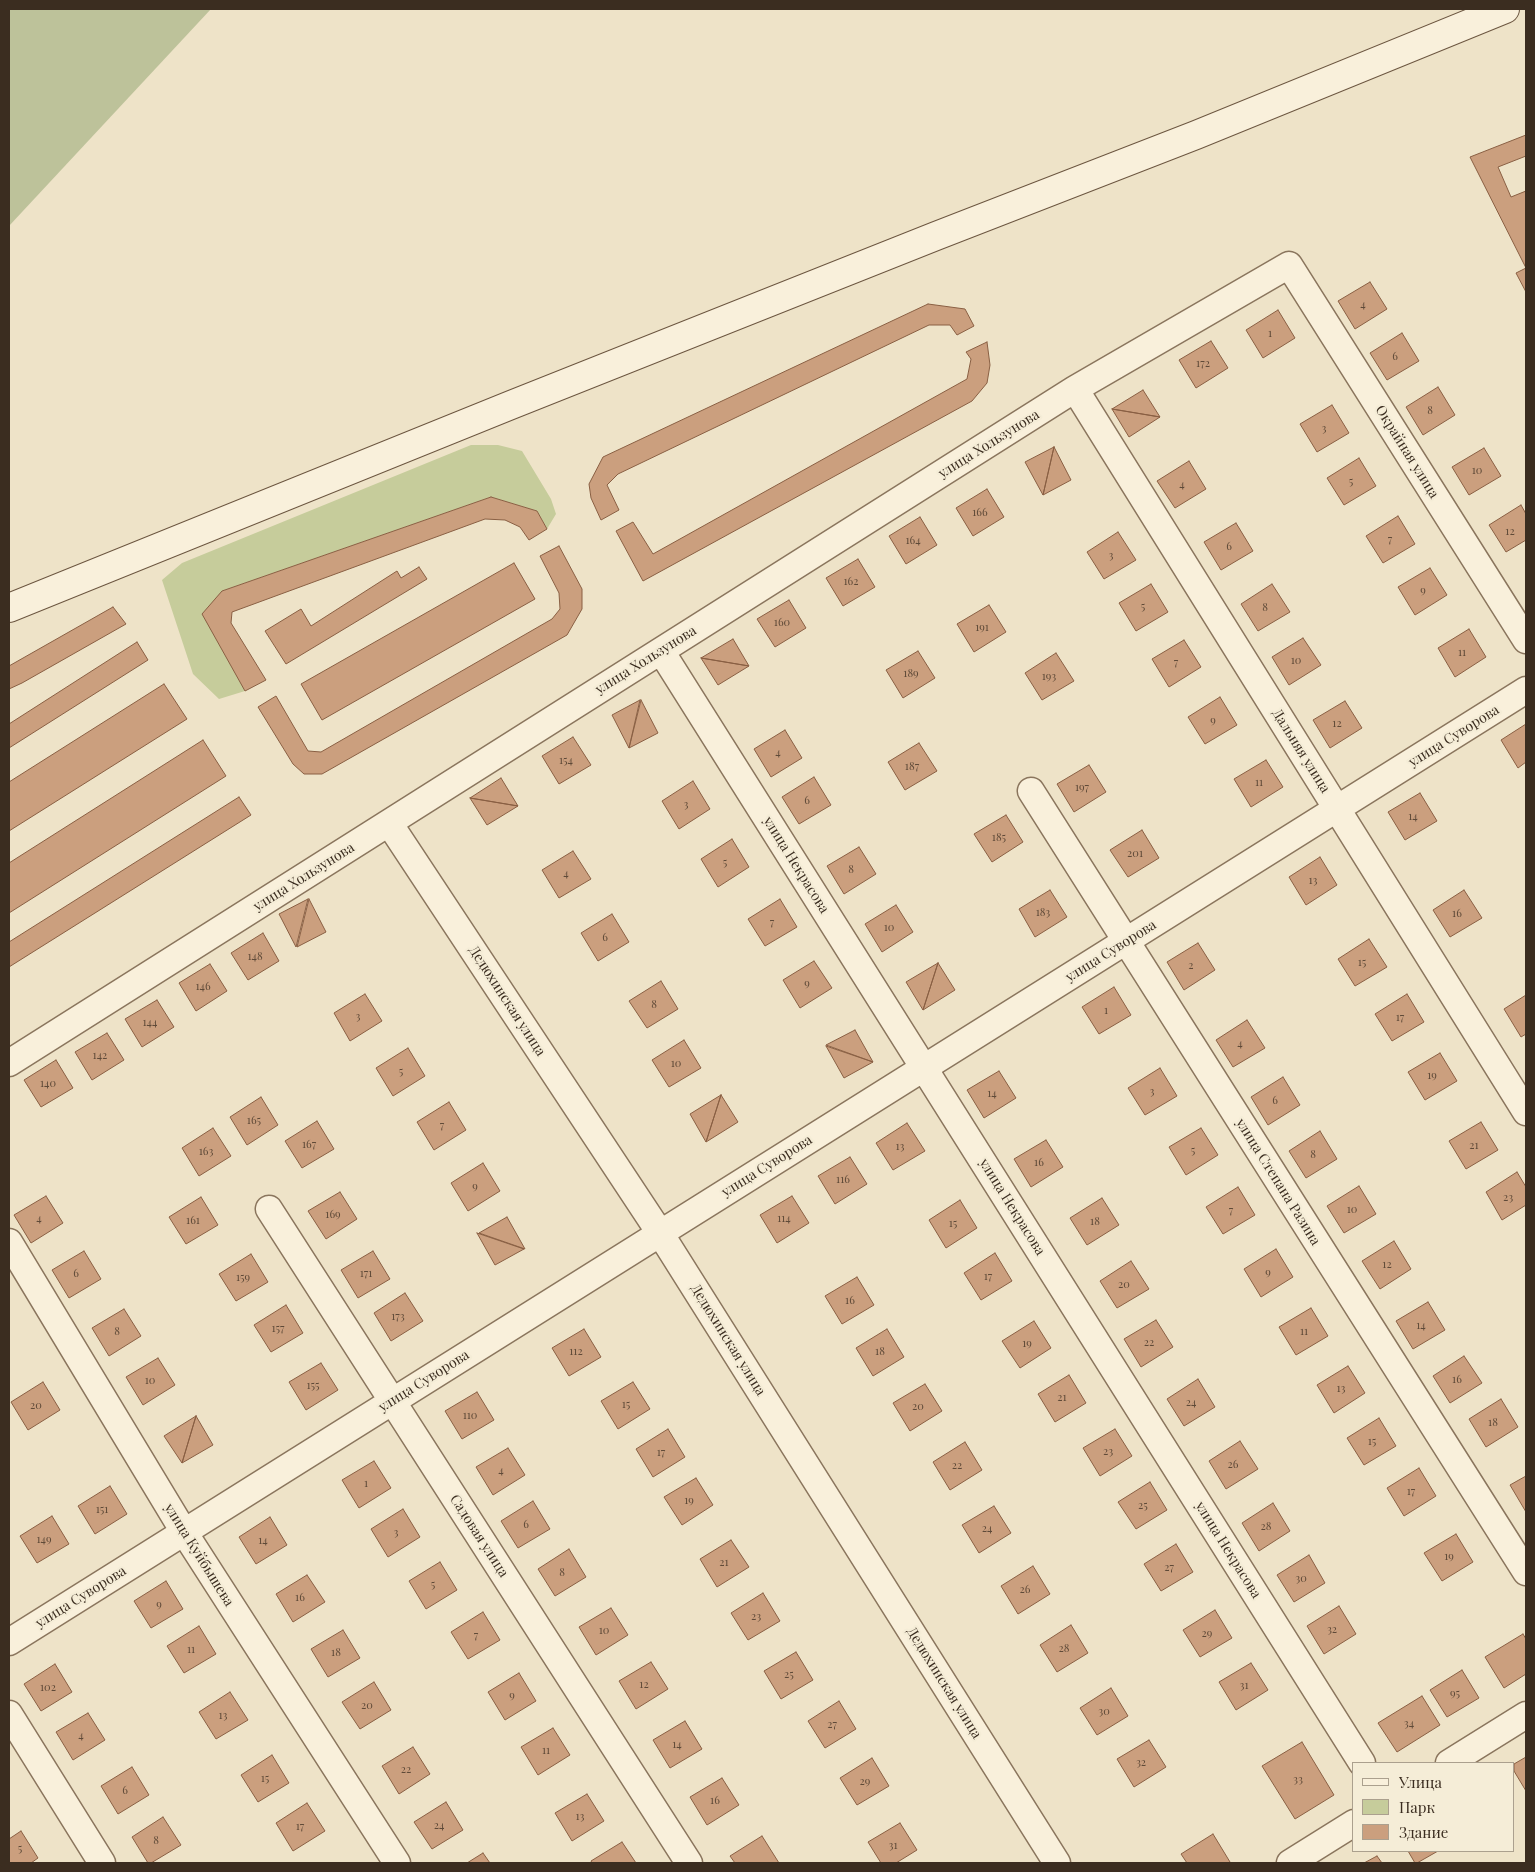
<!DOCTYPE html>
<html>
<head>
<meta charset="utf-8">
<style>
  body { margin:0 }
  #map { position:relative; width:1535px; height:1872px; overflow:hidden; background:#eee3c8; font-family:"Playfair Display",serif }
  canvas { display:block }
  .frame { position:absolute; inset:0; border:10px solid #3b2d20; pointer-events:none }
  .legend { position:absolute; left:1352px; top:1762px; width:162px; height:90px; box-sizing:border-box; background:#f5edd7; border:1px solid #aba08e; margin:0; padding:6px 9px; list-style:none; font-size:15px; color:#3b2d20 }
  .legend li { display:flex; align-items:center; gap:10px; height:25px }
  .legend b { width:25px; border:1px solid #aba08e }
</style>
</head>
<body>
<div id="map">
<canvas width="1535" height="1872"></canvas>
<div class="frame"></div>
<ul class="legend">
<li><b style="height:6px;background:#f9f0db"></b>Улица</li>
<li><b style="height:14px;background:#c6cc9b"></b>Парк</li>
<li><b style="height:14px;background:#cb9f7e"></b>Здание</li>
</ul>
</div>
<script>
const ctx = document.querySelector('canvas').getContext('2d');
ctx.lineJoin = 'round';
function paint(path, color) {
  ctx.fillStyle = color;
  ctx.fill(path, 'evenodd');
}
function toPath(rows) {
  const path = new Path2D();
  for (const r of rows) {
    path.moveTo(r[0], r[1]);
    for (let i = 2; i < r.length; i += 2) path.lineTo(r[i], r[i + 1]);
  }
  return path;
}
function trace(path, color, width, dash) {
  ctx.strokeStyle = color;
  ctx.lineWidth = width;
  ctx.lineCap = dash ? 'butt' : 'round';
  ctx.setLineDash(dash || []);
  ctx.stroke(path);
}
function write(font, color, halo, rows, align = 'center') {
  ctx.font = font + ' "Playfair Display",serif';
  ctx.lineWidth = 4.5;
  ctx.setLineDash([]);
  ctx.textBaseline = 'middle';
  ctx.strokeStyle = halo;
  ctx.fillStyle = color;
  for (const [text, x, y, turn = 0] of rows) {
    ctx.save();
    ctx.translate(x, y);
    ctx.rotate((+turn || 0) * Math.PI / 180);
    ctx.textAlign = isNaN(turn) ? turn : align;
    if (halo) ctx.strokeText(text, 0, 0);
    ctx.fillText(text, 0, 0);
    ctx.restore();
  }
}
const green = toPath([
  [471,445,498,445,522,451,551,499,556,514,547,529,537,511,491,497,222,591,245,691,219,699,193,674,162,580,182,563]
]);
const cemetery = toPath([
  [9,9,211,9,9,226]
]);
const building = toPath([
  [1526,135,1526,156,1498,167,1511,197,1526,191,1526,292,1516,273,1526,268,1470,157,1526,135],
  [1370,282,1387,309,1355,329,1338,301,1370,282],
  [928,304,965,309,974,326,957,335,950,325,929,325,618,474,607,485,619,510,601,520,591,498,589,484,603,457,928,304],
  [1278,310,1295,338,1263,358,1246,330,1278,310],
  [1402,333,1419,361,1387,380,1370,353,1402,333],
  [1211,341,1228,368,1196,388,1179,360,1211,341],
  [987,342,990,365,987,383,972,401,643,581,616,531,633,522,653,554,967,379,971,359,966,352,987,342],
  [1438,387,1455,415,1423,435,1406,407,1438,387],
  [1143,390,1160,417,1112,409,1143,390],
  [1332,405,1349,433,1317,452,1300,424,1332,405],
  [1112,409,1160,417,1129,437,1112,409],
  [1054,447,1043,495,1025,462,1054,447],
  [1054,447,1071,480,1043,495,1054,447],
  [1484,448,1501,476,1469,495,1452,467,1484,448],
  [1359,458,1376,486,1344,505,1327,478,1359,458],
  [1189,461,1206,489,1175,508,1157,481,1189,461],
  [987,489,1004,517,973,536,956,508,987,489],
  [491,497,537,511,547,529,529,540,520,527,505,520,485,519,232,612,231,623,266,680,245,691,202,614,222,591,491,497],
  [1521,505,1526,514,1526,540,1506,552,1489,525,1521,505],
  [1398,516,1415,544,1383,563,1366,536,1398,516],
  [920,517,937,545,906,564,889,536,920,517],
  [1236,523,1253,551,1221,570,1204,542,1236,523],
  [1118,532,1136,560,1104,579,1087,552,1118,532],
  [559,546,582,589,582,609,567,635,322,774,304,774,293,764,258,707,276,696,308,751,321,752,552,619,560,609,559,593,540,556,559,546],
  [858,559,875,587,843,606,826,578,858,559],
  [514,563,535,599,322,720,301,684,514,563],
  [419,567,427,579,286,664,265,631,301,609,311,626,397,571,401,578,419,567],
  [1430,568,1447,595,1415,615,1398,587,1430,568],
  [1151,584,1168,612,1136,631,1119,603,1151,584],
  [1272,584,1290,612,1258,631,1241,604,1272,584],
  [789,600,806,628,775,647,757,619,789,600],
  [989,605,1006,632,974,652,957,624,989,605],
  [113,607,126,624,22,683,9,689,9,666,113,607],
  [1469,629,1486,657,1455,677,1438,648,1469,629],
  [1303,638,1321,665,1289,685,1272,657,1303,638],
  [733,639,749,666,701,658,733,639],
  [1184,640,1201,667,1169,687,1152,659,1184,640],
  [137,642,148,660,9,748,9,724,137,642],
  [918,651,935,678,903,698,886,670,918,651],
  [1056,653,1074,681,1042,700,1025,673,1056,653],
  [701,658,749,666,718,685,701,658],
  [164,684,187,719,9,831,9,782,164,684],
  [1220,697,1237,725,1205,744,1188,717,1220,697],
  [640,700,629,748,612,715,640,700],
  [641,700,658,733,629,748,641,700],
  [1345,701,1362,728,1330,748,1313,720,1345,701],
  [1526,724,1526,762,1518,768,1501,740,1526,724],
  [785,730,802,758,771,777,754,749,785,730],
  [573,737,591,765,559,784,542,756,573,737],
  [203,740,226,776,9,913,9,863,203,740],
  [919,743,937,771,905,790,888,762,919,743],
  [1266,760,1283,787,1251,807,1234,779,1266,760],
  [1089,765,1106,792,1074,812,1057,784,1089,765],
  [814,777,831,805,799,824,782,797,814,777],
  [501,778,518,806,470,798,501,778],
  [693,781,710,809,679,829,662,801,693,781],
  [1420,793,1437,821,1405,840,1388,812,1420,793],
  [239,797,251,815,9,967,9,942,239,797],
  [470,798,518,806,487,825,470,798],
  [1006,815,1023,842,992,862,974,834,1006,815],
  [1142,830,1159,858,1128,877,1110,850,1142,830],
  [732,839,749,867,718,887,701,859,732,839],
  [859,847,876,874,844,894,827,866,859,847],
  [573,851,591,879,559,898,542,870,573,851],
  [1320,857,1337,885,1306,905,1289,877,1320,857],
  [1050,890,1067,917,1035,937,1019,909,1050,890],
  [1464,890,1482,918,1450,937,1433,910,1464,890],
  [308,899,296,947,279,914,308,899],
  [309,899,326,932,297,947,309,899],
  [780,899,797,927,765,946,748,919,780,899],
  [896,905,913,932,882,952,865,924,896,905],
  [612,914,629,942,598,961,581,933,612,914],
  [263,933,279,961,248,980,231,953,263,933],
  [1369,939,1387,967,1355,986,1338,959,1369,939],
  [1198,943,1215,970,1184,990,1167,962,1198,943],
  [814,961,832,988,800,1008,783,980,814,961],
  [938,963,923,1010,906,982,938,963],
  [938,963,955,990,923,1010,938,963],
  [210,964,227,991,196,1011,179,983,210,964],
  [661,981,678,1009,647,1028,629,1001,661,981],
  [1114,987,1131,1015,1099,1034,1082,1007,1114,987],
  [365,994,382,1021,350,1041,334,1013,365,994],
  [1407,994,1424,1022,1392,1041,1375,1014,1407,994],
  [1526,995,1526,1034,1521,1037,1504,1009,1526,995],
  [157,1000,174,1027,142,1047,125,1019,157,1000],
  [1247,1020,1265,1048,1233,1067,1216,1040,1247,1020],
  [855,1030,873,1062,826,1045,855,1030],
  [107,1033,124,1060,92,1080,75,1052,107,1033],
  [684,1040,701,1068,669,1087,652,1060,684,1040],
  [826,1046,873,1062,844,1078,826,1046],
  [408,1048,425,1076,393,1096,376,1068,408,1048],
  [1440,1053,1457,1081,1425,1100,1408,1072,1440,1053],
  [56,1060,73,1088,41,1107,24,1080,56,1060],
  [1160,1068,1177,1096,1145,1115,1128,1088,1160,1068],
  [999,1071,1016,1098,984,1118,967,1090,999,1071],
  [1283,1077,1300,1105,1268,1125,1251,1097,1283,1077],
  [721,1095,738,1122,706,1142,721,1095],
  [721,1095,706,1142,690,1114,721,1095],
  [261,1097,278,1125,247,1145,230,1117,261,1097],
  [449,1102,466,1130,434,1150,417,1122,449,1102],
  [317,1121,334,1149,302,1168,285,1141,317,1121],
  [1481,1122,1498,1150,1466,1169,1449,1141,1481,1122],
  [907,1123,925,1151,893,1170,876,1143,907,1123],
  [213,1128,231,1156,199,1176,182,1148,213,1128],
  [1201,1128,1218,1155,1186,1175,1169,1147,1201,1128],
  [1320,1131,1337,1159,1306,1178,1289,1151,1320,1131],
  [1046,1140,1063,1167,1031,1187,1014,1159,1046,1140],
  [850,1157,867,1184,835,1204,818,1176,850,1157],
  [483,1163,500,1191,468,1211,451,1183,483,1163],
  [1517,1172,1526,1187,1526,1205,1502,1220,1486,1192,1517,1172],
  [1359,1186,1376,1214,1344,1233,1327,1206,1359,1186],
  [1238,1187,1255,1215,1223,1234,1206,1207,1238,1187],
  [340,1192,357,1219,326,1239,308,1211,340,1192],
  [46,1196,63,1223,31,1243,14,1215,46,1196],
  [792,1196,809,1223,777,1243,760,1215,792,1196],
  [201,1197,218,1225,186,1244,169,1217,201,1197],
  [1102,1198,1119,1225,1087,1245,1070,1218,1102,1198],
  [960,1200,977,1228,946,1248,929,1220,960,1200],
  [507,1217,525,1249,479,1233,507,1217],
  [477,1233,524,1249,495,1265,477,1233],
  [1394,1241,1411,1269,1380,1289,1362,1261,1394,1241],
  [1276,1249,1293,1277,1261,1297,1244,1269,1276,1249],
  [84,1251,101,1279,69,1298,52,1270,84,1251],
  [373,1251,390,1279,358,1298,341,1270,373,1251],
  [995,1253,1012,1281,981,1300,964,1273,995,1253],
  [251,1254,268,1282,236,1301,219,1274,251,1254],
  [1131,1261,1149,1289,1117,1308,1100,1281,1131,1261],
  [857,1277,874,1305,842,1324,825,1296,857,1277],
  [405,1293,423,1321,391,1341,374,1313,405,1293],
  [1428,1302,1445,1330,1413,1349,1396,1321,1428,1302],
  [286,1305,303,1333,271,1352,254,1325,286,1305],
  [1311,1308,1328,1336,1296,1355,1279,1327,1311,1308],
  [124,1309,141,1336,109,1356,92,1328,124,1309],
  [1156,1320,1173,1347,1141,1367,1124,1339,1156,1320],
  [1034,1321,1051,1348,1020,1368,1002,1341,1034,1321],
  [584,1329,601,1357,569,1376,552,1348,584,1329],
  [887,1329,904,1357,873,1376,856,1348,887,1329],
  [1464,1356,1482,1383,1450,1403,1433,1376,1464,1356],
  [158,1358,175,1385,143,1405,126,1377,158,1358],
  [321,1363,338,1390,306,1410,289,1382,321,1363],
  [1348,1366,1365,1393,1334,1413,1317,1385,1348,1366],
  [1069,1375,1086,1403,1055,1422,1038,1394,1069,1375],
  [1198,1379,1215,1407,1184,1426,1167,1399,1198,1379],
  [43,1382,60,1410,28,1430,11,1402,43,1382],
  [633,1382,650,1409,618,1429,601,1401,633,1382],
  [925,1384,942,1411,910,1431,893,1403,925,1384],
  [477,1392,494,1420,462,1439,445,1411,477,1392],
  [1501,1399,1518,1427,1486,1447,1469,1419,1501,1399],
  [196,1416,213,1445,182,1463,196,1416],
  [196,1416,182,1463,164,1436,196,1416],
  [1379,1418,1396,1446,1364,1465,1347,1438,1379,1418],
  [668,1429,685,1457,653,1477,636,1449,668,1429],
  [1115,1429,1132,1456,1100,1476,1083,1448,1115,1429],
  [1240,1441,1258,1469,1226,1489,1209,1461,1240,1441],
  [965,1442,982,1470,950,1490,933,1462,965,1442],
  [508,1448,525,1475,493,1495,476,1467,508,1448],
  [374,1461,391,1488,359,1508,342,1480,374,1461],
  [1419,1468,1436,1496,1404,1516,1387,1488,1419,1468],
  [1526,1476,1526,1512,1510,1485,1526,1476],
  [696,1478,713,1505,682,1525,664,1497,696,1478],
  [1150,1482,1167,1510,1136,1529,1118,1502,1150,1482],
  [110,1486,127,1514,95,1534,78,1506,110,1486],
  [533,1501,550,1529,518,1548,501,1521,533,1501],
  [1273,1503,1290,1531,1259,1551,1242,1523,1273,1503],
  [994,1506,1011,1533,979,1553,962,1525,994,1506],
  [403,1509,420,1537,388,1557,371,1529,403,1509],
  [52,1516,69,1544,37,1563,20,1536,52,1516],
  [270,1517,287,1545,256,1564,239,1537,270,1517],
  [1456,1534,1473,1562,1442,1581,1424,1553,1456,1534],
  [731,1540,749,1567,717,1587,700,1559,731,1540],
  [1176,1544,1193,1572,1161,1591,1144,1564,1176,1544],
  [569,1549,586,1577,555,1596,538,1569,569,1549],
  [1309,1555,1325,1583,1294,1602,1277,1575,1309,1555],
  [440,1562,457,1590,426,1609,409,1581,440,1562],
  [1033,1566,1050,1594,1018,1614,1001,1586,1033,1566],
  [307,1575,325,1602,293,1622,276,1594,307,1575],
  [166,1581,183,1609,151,1628,134,1601,166,1581],
  [763,1593,780,1621,748,1640,731,1613,763,1593],
  [1339,1606,1356,1634,1324,1654,1307,1626,1339,1606],
  [611,1608,628,1635,596,1655,579,1627,611,1608],
  [1215,1610,1232,1638,1200,1657,1183,1630,1215,1610],
  [483,1612,500,1640,468,1659,451,1632,483,1612],
  [1071,1625,1088,1653,1057,1672,1040,1645,1071,1625],
  [199,1626,216,1654,184,1673,167,1646,199,1626],
  [343,1630,360,1658,328,1677,311,1649,343,1630],
  [1523,1634,1526,1639,1526,1674,1504,1688,1485,1657,1523,1634],
  [796,1652,813,1680,781,1699,764,1671,796,1652],
  [651,1662,668,1689,636,1709,619,1681,651,1662],
  [1251,1663,1268,1690,1236,1710,1219,1682,1251,1663],
  [55,1664,72,1692,41,1711,24,1684,55,1664],
  [1462,1670,1479,1698,1447,1717,1430,1690,1462,1670],
  [519,1673,536,1701,505,1720,488,1692,519,1673],
  [374,1682,391,1710,360,1729,342,1702,374,1682],
  [1111,1688,1128,1716,1097,1735,1080,1708,1111,1688],
  [230,1692,248,1720,216,1739,199,1712,230,1692],
  [1422,1696,1440,1725,1397,1752,1378,1723,1422,1696],
  [839,1701,856,1729,825,1748,808,1721,839,1701],
  [88,1713,105,1740,73,1760,56,1732,88,1713],
  [685,1721,702,1749,670,1768,653,1740,685,1721],
  [553,1728,570,1755,538,1775,521,1747,553,1728],
  [1149,1740,1166,1767,1134,1787,1117,1759,1149,1740],
  [1302,1742,1334,1795,1295,1819,1262,1766,1302,1742],
  [413,1747,430,1774,399,1794,382,1766,413,1747],
  [272,1755,289,1783,258,1802,241,1775,272,1755],
  [1526,1757,1526,1791,1514,1771,1514,1764,1526,1757],
  [872,1758,889,1786,857,1805,840,1778,872,1758],
  [132,1767,149,1795,118,1814,101,1786,132,1767],
  [722,1778,739,1805,707,1825,690,1797,722,1778],
  [587,1794,604,1821,572,1841,555,1813,587,1794],
  [446,1802,463,1830,432,1849,414,1822,446,1802],
  [307,1803,325,1831,293,1851,276,1823,307,1803],
  [163,1817,181,1845,151,1863,148,1863,132,1837,163,1817],
  [900,1823,917,1850,896,1863,881,1863,868,1842,900,1823],
  [21,1831,38,1858,31,1863,9,1863,9,1839,21,1831],
  [1213,1834,1230,1862,1228,1863,1187,1863,1181,1854,1213,1834],
  [762,1836,779,1863,735,1863,730,1856,762,1836],
  [622,1842,636,1863,592,1863,591,1861,622,1842],
  [1408,1851,1438,1851,1417,1863,1415,1863,1408,1851],
  [483,1853,490,1863,467,1863,483,1853],
  [1377,1856,1382,1863,1364,1863,1377,1856]
]);
const street = toPath([
  [1075,389,1526,1112],
  [661,651,1362,1763],
  [1031,791,1526,1572],
  [389,823,660,1233,1057,1863],
  [9,1063,1075,389,1289,265,1526,640],
  [269,1209,689,1863],
  [9,1242,184,1532,397,1863],
  [9,1642,1526,690],
  [9,1714,102,1863],
  [1449,1763,1526,1715],
  [1290,1863,1354,1823]
]);
const secondary = toPath([
  [9,608,511,405,936,236,1196,135,1505,9]
]);
const numberNames = [
  ["4",1363,305],
  ["1",1270,334],
  ["6",1395,357],
  ["172",1203,364],
  ["8",1430,411],
  ["3",1324,429],
  ["10",1477,471],
  ["5",1351,482],
  ["4",1182,485],
  ["166",980,513],
  ["12",1510,532],
  ["7",1390,540],
  ["164",913,541],
  ["6",1229,547],
  ["3",1111,556],
  ["162",851,582],
  ["9",1423,591],
  ["5",1143,607],
  ["8",1265,608],
  ["160",782,623],
  ["191",982,628],
  ["11",1462,653],
  ["10",1296,661],
  ["7",1176,663],
  ["189",911,674],
  ["193",1049,677],
  ["9",1213,721],
  ["12",1337,724],
  ["4",778,753],
  ["154",566,761],
  ["187",912,767],
  ["11",1259,783],
  ["197",1082,788],
  ["6",807,801],
  ["3",686,805],
  ["14",1413,817],
  ["185",999,838],
  ["201",1135,854],
  ["5",725,863],
  ["8",851,870],
  ["4",566,874],
  ["13",1313,881],
  ["183",1043,913],
  ["16",1457,914],
  ["7",772,923],
  ["10",889,928],
  ["6",605,938],
  ["148",255,957],
  ["15",1362,963],
  ["2",1191,966],
  ["9",807,984],
  ["146",203,987],
  ["8",654,1005],
  ["1",1106,1011],
  ["3",358,1017],
  ["17",1400,1018],
  ["144",150,1023],
  ["4",1240,1044],
  ["142",100,1056],
  ["10",676,1064],
  ["5",401,1072],
  ["19",1432,1076],
  ["140",48,1084],
  ["3",1152,1092],
  ["14",992,1094],
  ["6",1275,1101],
  ["165",254,1121],
  ["7",442,1126],
  ["167",309,1145],
  ["21",1474,1146],
  ["13",900,1147],
  ["5",1193,1151],
  ["163",206,1152],
  ["8",1313,1155],
  ["16",1039,1163],
  ["116",843,1180],
  ["9",475,1187],
  ["23",1508,1198],
  ["10",1352,1210],
  ["7",1231,1211],
  ["169",333,1215],
  ["4",39,1219],
  ["114",784,1219],
  ["161",193,1221],
  ["18",1095,1222],
  ["15",953,1224],
  ["12",1387,1265],
  ["9",1268,1273],
  ["6",76,1274],
  ["171",366,1274],
  ["17",988,1277],
  ["159",243,1278],
  ["20",1124,1285],
  ["16",850,1301],
  ["173",398,1317],
  ["14",1421,1326],
  ["157",278,1329],
  ["8",117,1332],
  ["11",1304,1332],
  ["22",1149,1343],
  ["19",1027,1344],
  ["112",576,1352],
  ["18",880,1352],
  ["16",1457,1380],
  ["10",150,1381],
  ["155",313,1386],
  ["13",1341,1389],
  ["21",1062,1398],
  ["24",1191,1403],
  ["15",626,1405],
  ["20",36,1406],
  ["20",918,1407],
  ["110",470,1416],
  ["18",1493,1423],
  ["15",1372,1442],
  ["23",1108,1452],
  ["17",661,1453],
  ["26",1233,1465],
  ["22",957,1466],
  ["4",501,1471],
  ["1",366,1484],
  ["17",1411,1492],
  ["19",689,1501],
  ["25",1143,1506],
  ["151",102,1510],
  ["6",526,1525],
  ["28",1266,1527],
  ["24",987,1529],
  ["3",396,1533],
  ["149",44,1540],
  ["14",263,1541],
  ["19",1449,1557],
  ["21",724,1563],
  ["27",1169,1568],
  ["8",562,1573],
  ["30",1301,1579],
  ["5",433,1585],
  ["26",1025,1590],
  ["16",300,1598],
  ["9",159,1605],
  ["23",756,1617],
  ["32",1332,1630],
  ["10",604,1631],
  ["29",1207,1634],
  ["7",476,1636],
  ["28",1064,1649],
  ["11",191,1650],
  ["18",336,1653],
  ["25",789,1675],
  ["12",644,1685],
  ["31",1244,1686],
  ["102",48,1688],
  ["95",1455,1694],
  ["9",512,1696],
  ["20",367,1706],
  ["30",1104,1712],
  ["13",223,1716],
  ["34",1409,1724],
  ["27",832,1725],
  ["4",81,1736],
  ["14",677,1745],
  ["11",546,1751],
  ["32",1141,1763],
  ["22",406,1770],
  ["15",265,1779],
  ["33",1298,1780],
  ["29",865,1782],
  ["6",125,1791],
  ["16",715,1801],
  ["13",580,1817],
  ["24",439,1826],
  ["17",300,1827],
  ["8",156,1841],
  ["31",893,1846],
  ["5",20,1849]
];
const streetNames = [
  ["улица Хользунова",989,444,-32],
  ["Окрайная улица",1407,452,58],
  ["улица Хользунова",646,660,-32],
  ["улица Суворова",1454,736,-32],
  ["Дальняя улица",1301,751,58],
  ["улица Некрасова",796,865,58],
  ["улица Хользунова",304,877,-32],
  ["улица Суворова",1111,951,-32],
  ["Дедюхинская улица",507,1001,57],
  ["улица Суворова",767,1166,-32],
  ["улица Степана Разина",1278,1182,58],
  ["улица Некрасова",1012,1207,58],
  ["Дедюхинская улица",728,1340,58],
  ["улица Суворова",424,1381,-32],
  ["Садовая улица",479,1536,57],
  ["улица Некрасова",1228,1550,58],
  ["улица Куйбышева",199,1555,58],
  ["улица Суворова",81,1597,-32],
  ["Дедюхинская улица",944,1683,58]
];
paint(green, '#c6cc9b');
paint(cemetery, '#bdc29a');
paint(building, '#cb9f7e');
trace(building, '#895f43', 1);
trace(street, '#8a755d', 29);
trace(secondary, '#6c5640', 30);
trace(street, '#f9f0db', 26);
trace(secondary, '#f9f0db', 28);
write('11px', '#5f4a38', null, numberNames);
write('14px', '#3b2d20', '#f5edd7', streetNames);
</script>
</body>
</html>
